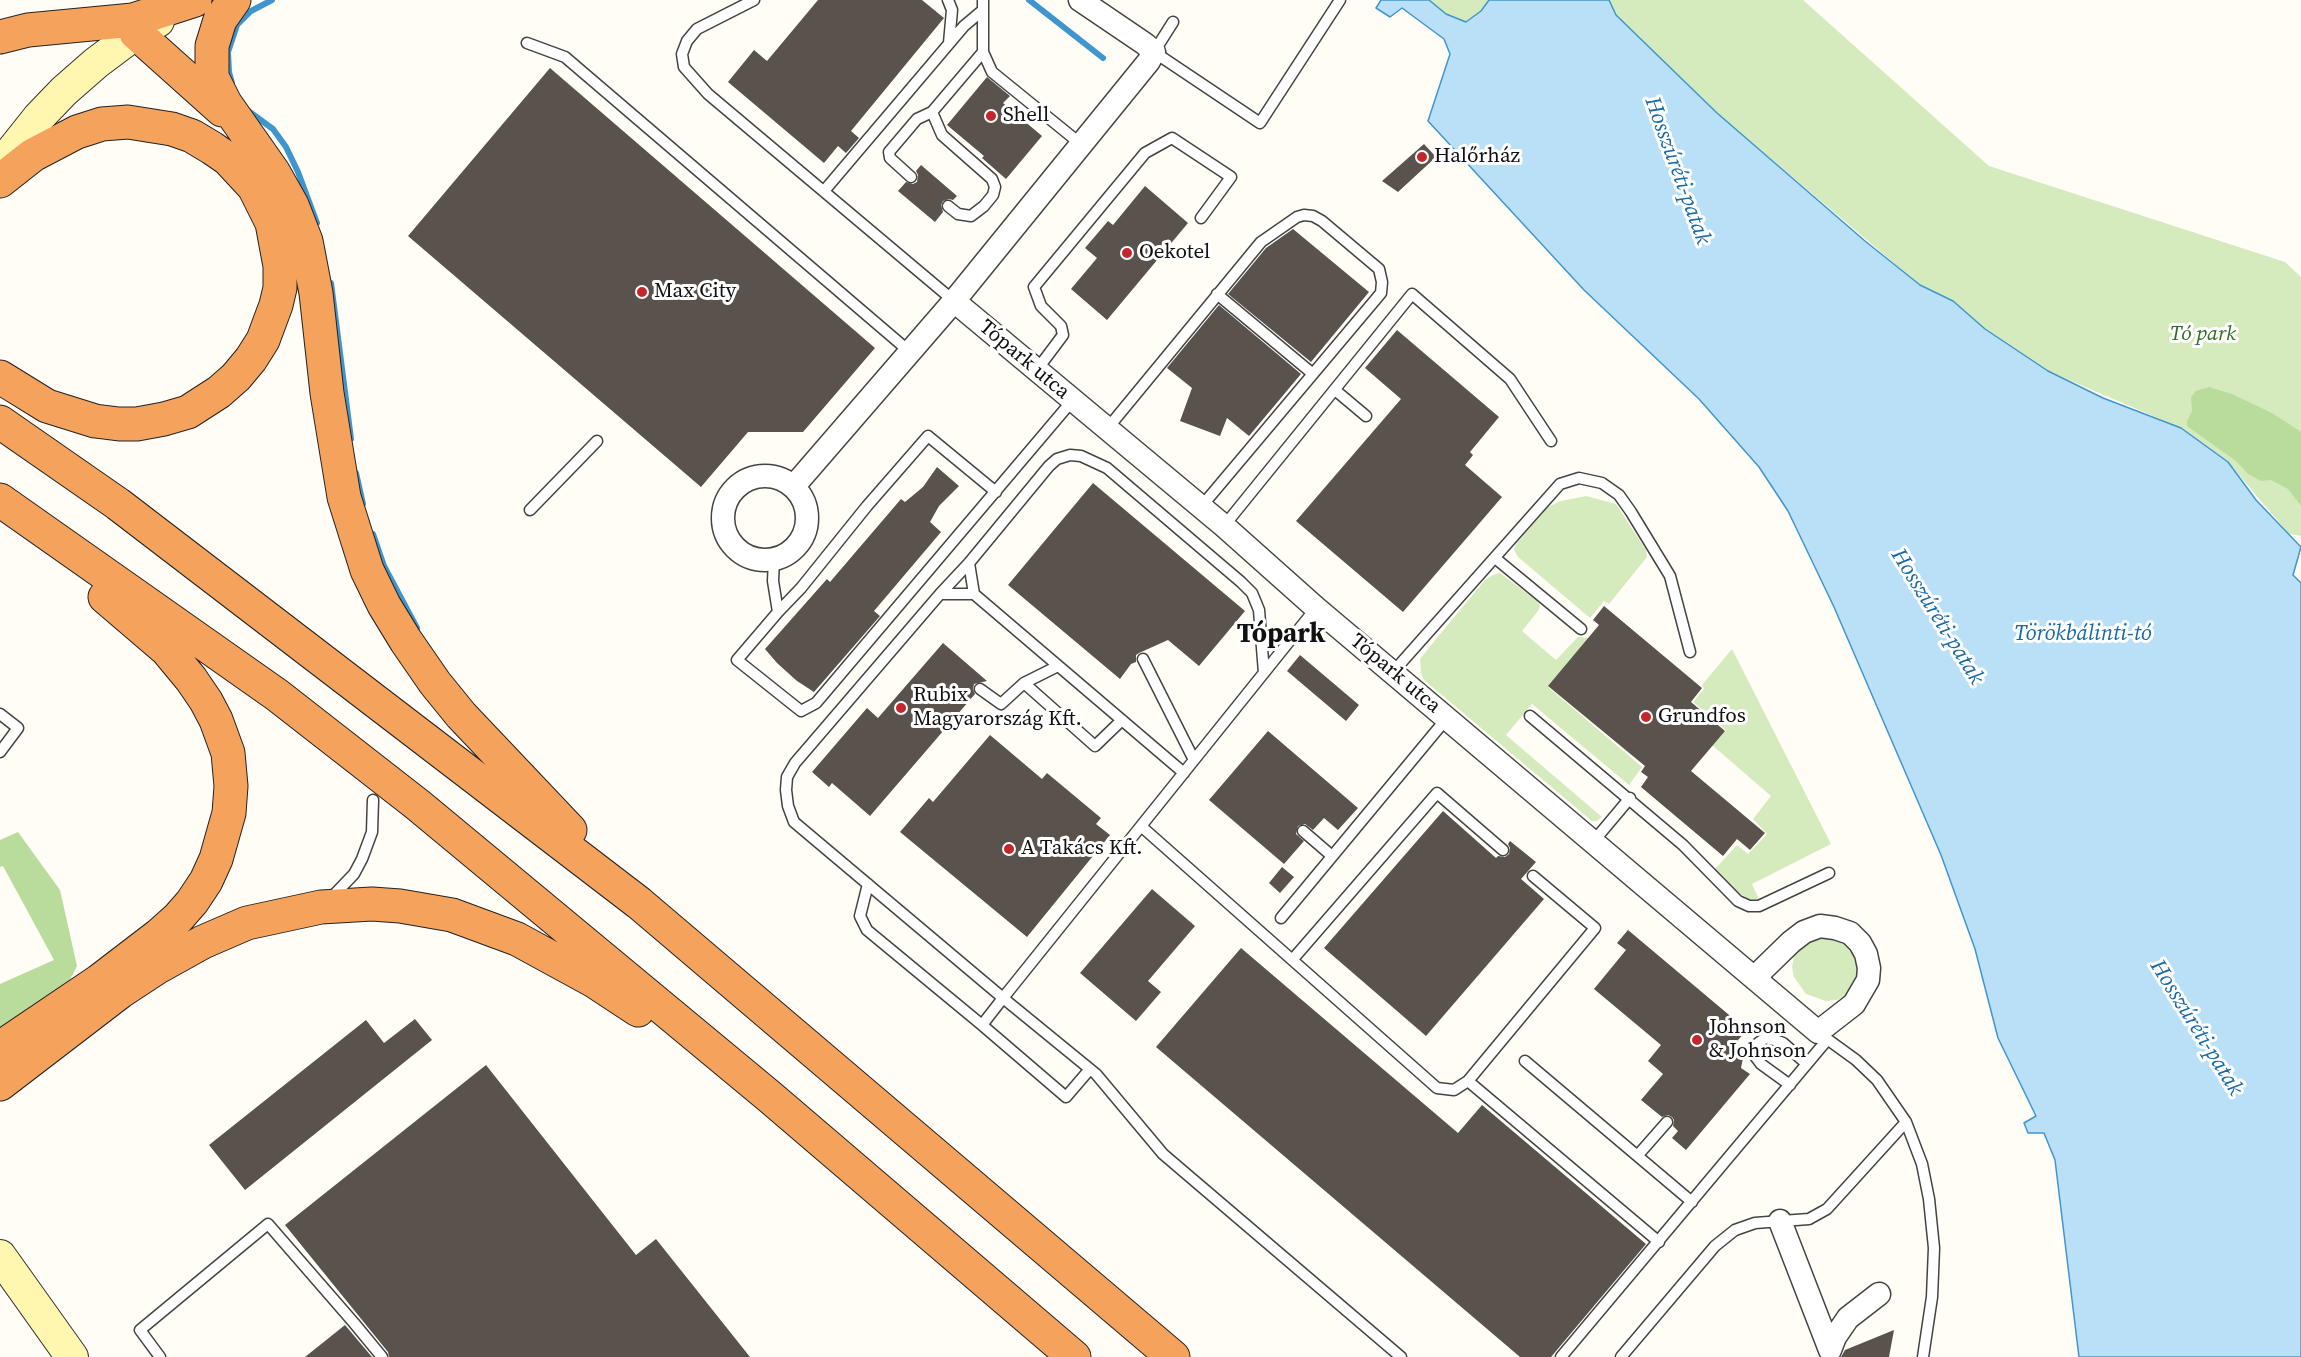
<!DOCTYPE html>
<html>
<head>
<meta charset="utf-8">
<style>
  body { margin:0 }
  canvas { display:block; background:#fffdf5 }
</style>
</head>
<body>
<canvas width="2301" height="1357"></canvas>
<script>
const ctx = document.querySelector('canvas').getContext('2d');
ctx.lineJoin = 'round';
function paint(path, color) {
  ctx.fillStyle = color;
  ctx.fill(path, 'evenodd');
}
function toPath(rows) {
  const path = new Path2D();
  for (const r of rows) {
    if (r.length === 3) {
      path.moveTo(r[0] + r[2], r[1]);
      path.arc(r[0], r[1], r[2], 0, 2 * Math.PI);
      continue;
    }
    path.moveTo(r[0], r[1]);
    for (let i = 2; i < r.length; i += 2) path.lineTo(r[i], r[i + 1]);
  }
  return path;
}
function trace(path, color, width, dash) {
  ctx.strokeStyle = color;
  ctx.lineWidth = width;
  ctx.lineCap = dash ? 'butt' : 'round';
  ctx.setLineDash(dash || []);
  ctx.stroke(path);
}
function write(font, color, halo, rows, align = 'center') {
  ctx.font = font + ' "Source Serif 4",serif';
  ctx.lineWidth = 6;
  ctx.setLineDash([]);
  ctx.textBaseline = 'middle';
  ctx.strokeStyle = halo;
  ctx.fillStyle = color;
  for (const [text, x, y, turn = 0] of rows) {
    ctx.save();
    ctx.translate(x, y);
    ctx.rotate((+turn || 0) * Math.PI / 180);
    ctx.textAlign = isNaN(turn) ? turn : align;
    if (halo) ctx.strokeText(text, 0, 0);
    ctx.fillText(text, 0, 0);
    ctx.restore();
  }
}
const green = toPath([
  [1429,0,1490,0,1481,11,1466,22,1446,14],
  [1609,0,1803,0,1989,166,2285,262,2301,277,2301,536,2289,534,2228,462,2181,428,2048,371,1920,285,1717,113,1616,15],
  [1586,496,1616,504,1646,550,1647,557,1609,604,1604,601,1590,618,1518,557,1514,550,1516,544,1548,507,1561,501],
  [1500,573,1537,601,1540,606,1538,611,1522,631,1556,660,1578,637,1589,638,1548,687,1642,767,1629,785,1532,704,1506,735,1602,817,1597,821,1592,821,1424,680,1421,673,1420,659,1436,639,1485,580,1493,575],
  [1732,649,1831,844,1752,884,1759,899,1750,900,1738,892,1715,869,1737,845,1748,854,1767,834,1753,819,1771,796,1712,745,1726,730,1693,702,1704,689,1702,685],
  [1842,936,1861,965,1854,987,1846,995,1837,1000,1826,1001,1806,994,1794,977,1792,967,1794,957,1799,946,1808,938]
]);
const forest = toPath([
  [2209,387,2232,394,2272,413,2301,432,2301,506,2288,489,2271,480,2261,481,2248,474,2236,461,2187,426,2187,421,2192,411,2191,397,2196,391],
  [18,832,60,890,77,966,66,987,0,1031,0,984,54,960,3,866,0,867,0,840]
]);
const water = toPath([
  [1381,0,1429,0,1446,14,1466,22,1481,11,1489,0,1609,0,1616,15,1717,113,1865,241,1920,285,1953,301,1985,329,2048,371,2103,398,2181,428,2228,462,2256,500,2301,547,2293,575,2301,583,2301,1357,2079,1357,2055,1160,2044,1133,2028,1133,2024,1123,2036,1116,1998,1038,1975,949,1941,855,1834,607,1788,511,1759,467,1699,399,1584,290,1428,121,1450,54,1444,39,1402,8,1390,17,1376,8,1381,0]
]);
const stream = toPath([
  [1029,0,1103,58],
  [232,83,229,72,228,52,237,25,251,11,272,0],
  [247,110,273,129,286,147,298,172,317,223],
  [331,283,351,439],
  [356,473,363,504],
  [373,534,384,566,417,628]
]);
const building = toPath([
  [818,0,922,0,944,18,851,131,859,138,846,153,838,146,824,163,728,82,754,50,767,61],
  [550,68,875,348,803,432,748,432,701,487,408,236],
  [987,77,1010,96,1003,103,1042,136,1006,179,982,158,984,156,947,125],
  [1424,144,1436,157,1398,192,1382,181],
  [921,165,957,196,953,200,949,199,943,201,941,205,943,212,935,222,898,191,906,182,913,184,917,182,918,175,916,171],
  [1145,186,1188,223,1107,320,1071,289,1097,258,1085,248,1108,221,1113,225],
  [1293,229,1369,292,1311,362,1228,294,1266,248],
  [1219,305,1301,374,1249,436,1227,418,1220,436,1180,421,1192,388,1167,368],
  [1397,330,1499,417,1470,452,1473,455,1465,465,1502,497,1403,612,1296,521,1401,399,1365,368],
  [937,467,959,486,939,506,930,522,941,532,874,611,880,616,814,692,797,681,777,663,765,649,827,579,830,582,901,499,905,502,923,487],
  [1093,483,1245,611,1199,666,1168,640,1139,653,1136,655,1136,662,1131,664,1120,679,1008,585],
  [1604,606,1702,688,1691,702,1725,731,1691,771,1765,833,1750,850,1737,839,1723,856,1641,787,1648,777,1641,772,1645,766,1548,686,1599,625,1593,620],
  [943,643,987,681,974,684,973,689,975,694,870,816,832,783,829,787,812,772,867,708,878,718],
  [1300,655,1359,705,1346,721,1287,671],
  [1268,731,1358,808,1338,830,1324,818,1313,830,1305,824,1298,826,1296,834,1304,841,1284,864,1209,800],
  [990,735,1042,779,1047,773,1101,818,1096,824,1110,835,1027,937,900,832,929,798,933,802],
  [1443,811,1496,858,1498,856,1505,857,1509,854,1510,848,1508,844,1510,841,1536,862,1521,879,1544,899,1426,1036,1324,948],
  [1282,867,1294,877,1280,893,1269,883],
  [1152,889,1195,926,1148,981,1161,992,1136,1021,1080,973],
  [1628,930,1747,1030,1738,1040,1743,1058,1741,1068,1750,1074,1686,1150,1672,1138,1678,1131,1673,1126,1674,1120,1672,1117,1668,1115,1662,1117,1641,1100,1663,1074,1648,1061,1661,1045,1594,989,1626,950,1617,943],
  [1241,948,1458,1133,1482,1105,1646,1244,1551,1357,1520,1357,1156,1047],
  [415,1019,432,1040,245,1190,209,1145,366,1020,384,1043],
  [486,1065,636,1255,656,1239,750,1357,389,1357,388,1352,285,1225],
  [345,1325,372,1357,305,1357],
  [1894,1330,1889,1357,1841,1357,1845,1350]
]);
const lane = toPath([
  [754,0,697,29,687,41,682,54,684,67,708,94,954,301],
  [948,0,952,10,949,43],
  [983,0,983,52,992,72,1082,145],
  [1173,22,1154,52,1260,123,1340,0],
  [527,43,565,57,910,352],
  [911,177,890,158,889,152,917,119,932,112],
  [824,191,964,26,983,10],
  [948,206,958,214,971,216,984,206,993,195,995,187,992,179,942,135,932,112,983,52],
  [1217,294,1313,374],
  [1036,371,1063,335,1061,326,1041,306,1034,287,1145,153,1172,138,1231,177,1201,218],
  [1335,390,1366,416],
  [1107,429,1261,242,1297,217,1304,215,1313,216,1322,221,1379,269,1382,282,1381,293,1201,507],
  [530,510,597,441],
  [1224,526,1412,294,1510,379,1551,441],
  [1495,558,1581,629],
  [774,560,773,581,778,612,737,660,801,711,816,703,1072,401],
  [969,563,974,594,1184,773],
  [940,594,974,594],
  [1316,608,1003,998,1096,1074,1163,1154,1401,1357],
  [778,612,801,588,867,506,928,436,996,492],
  [1143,659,1194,760],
  [1393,672,1560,484,1579,478,1602,483,1619,495,1631,512,1670,576,1690,652],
  [1024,683,1095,746,1122,720],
  [980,689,1001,704,1024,683,1058,666],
  [0,714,18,728,0,752],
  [1530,716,1683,845,1738,901,1749,906,1759,906,1829,873],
  [1142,827,1437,1088,1454,1090,1468,1081,1595,928,1533,876],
  [1303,831,1332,856],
  [1593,842,1630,798],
  [868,884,860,916,867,930,982,1025,1003,998,794,822,788,806,786,790,787,777,795,763,940,594,969,563,1049,466,1057,459,1070,455,1081,456,1107,468,1241,582,1252,593,1259,610,1264,673],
  [331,898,354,874,362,859,372,832,373,800],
  [1281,918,1447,718],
  [1293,959,1437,793,1503,850],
  [982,1025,1066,1097,1090,1069],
  [1823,1036,1856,1060,1877,1080,1906,1122,1922,1164,1929,1199,1934,1248,1932,1297,1923,1357],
  [1525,1061,1692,1202],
  [1468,1081,1659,1242],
  [1790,1085,1761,1064,1755,1056,1757,1044,1765,1038,1775,1040,1783,1043,1807,1064],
  [1638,1155,1667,1122],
  [160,1357,140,1330,268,1224,354,1323,382,1357],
  [1561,1357,1827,1040],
  [1621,1357,1715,1246,1735,1230,1755,1223,1809,1219,1827,1209,1906,1122]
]);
const street = toPath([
  [954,301,1224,526,1316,608,1754,978,1818,1032,1854,1004,1868,980,1869,968,1866,954,1860,943,1850,933,1835,928,1820,926,1804,932,1791,942,1754,978],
  [765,518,42],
  [794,486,954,301,1149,61,1154,52,1145,44,1080,0],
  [1780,1221,1830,1350],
  [1830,1350,1835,1337,1848,1318,1879,1294]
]);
const secondary = toPath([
  [0,166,39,117,64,91,96,63,136,33,158,21],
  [0,1256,72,1357]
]);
const highway = toPath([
  [234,0,220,20,212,46,212,77,225,103,274,173,292,205,306,241,316,293,327,393,344,497,367,570,384,605,406,641,435,683,461,715,570,830],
  [136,33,222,110],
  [0,37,28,30,133,20,195,0],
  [0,181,33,155,77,132,102,124,128,122,172,129,192,136,212,148,228,159,254,187,272,223,280,266,280,288,276,305,263,340,251,359,236,377,219,392,188,412,164,419,137,424,119,424,95,421,47,406,0,377],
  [0,422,118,504,639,903,1173,1357],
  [0,500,277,695,418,805,770,1097,1074,1357],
  [0,1048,99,981,159,935,178,918,192,902,206,881,216,859,229,813,231,786,228,753,216,720,206,701,191,679,167,650,105,597],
  [0,1084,120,992,158,967,203,942,247,923,321,907,372,904,400,906,452,915,517,939,594,981,638,1010]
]);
const markers = [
  [991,116,6,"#c4262e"],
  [1422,157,6,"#c4262e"],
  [1127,253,6,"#c4262e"],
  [642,292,6,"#c4262e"],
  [901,708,6,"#c4262e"],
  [1646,717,6,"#c4262e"],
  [1009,849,6,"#c4262e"],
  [1697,1040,6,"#c4262e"]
];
const poiNames = [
  ["Shell",1003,116],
  ["Halőrház",1434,157],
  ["Oekotel",1139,253],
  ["Max City",654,292],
  ["Rubix",913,696],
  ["Magyarország Kft.",913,720],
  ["Grundfos",1658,717],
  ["A Takács Kft.",1021,849],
  ["Johnson",1709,1028],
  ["& Johnson",1709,1052]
];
const parkNames = [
  ["Tó park",2203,335]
];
const streetNames = [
  ["Tópark utca",1024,360,40],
  ["Tópark utca",1395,674,40]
];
const waterNames = [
  ["Hosszúréti-patak",1677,171,70],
  ["Hosszúréti-patak",1937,617,58],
  ["Törökbálinti-tó",2083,634],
  ["Hosszúréti-patak",2196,1028,58]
];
const districtNames = [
  ["Tópark",1281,635]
];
paint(green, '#d5ebbd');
paint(forest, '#b9dc9c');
paint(water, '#b9e0f7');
trace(water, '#3f96cf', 1.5);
trace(stream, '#3f96cf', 6);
paint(building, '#5a524d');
trace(lane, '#444', 13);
trace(street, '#444', 25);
trace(secondary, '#333', 34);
trace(highway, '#222', 35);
trace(lane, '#fff', 10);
trace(street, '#fff', 22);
trace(secondary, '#fff6b0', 32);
trace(highway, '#f5a25d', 33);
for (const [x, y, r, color] of markers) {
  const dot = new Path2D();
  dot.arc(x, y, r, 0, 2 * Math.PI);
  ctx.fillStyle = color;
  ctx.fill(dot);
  trace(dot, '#fff', 2);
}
write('21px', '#111', '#fff', poiNames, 'left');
write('italic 21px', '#2f6b1f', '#fff', parkNames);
write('21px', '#111', '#fff', streetNames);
write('italic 22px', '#1768a6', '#fff', waterNames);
write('bold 27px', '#111', '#fff', districtNames);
</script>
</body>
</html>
